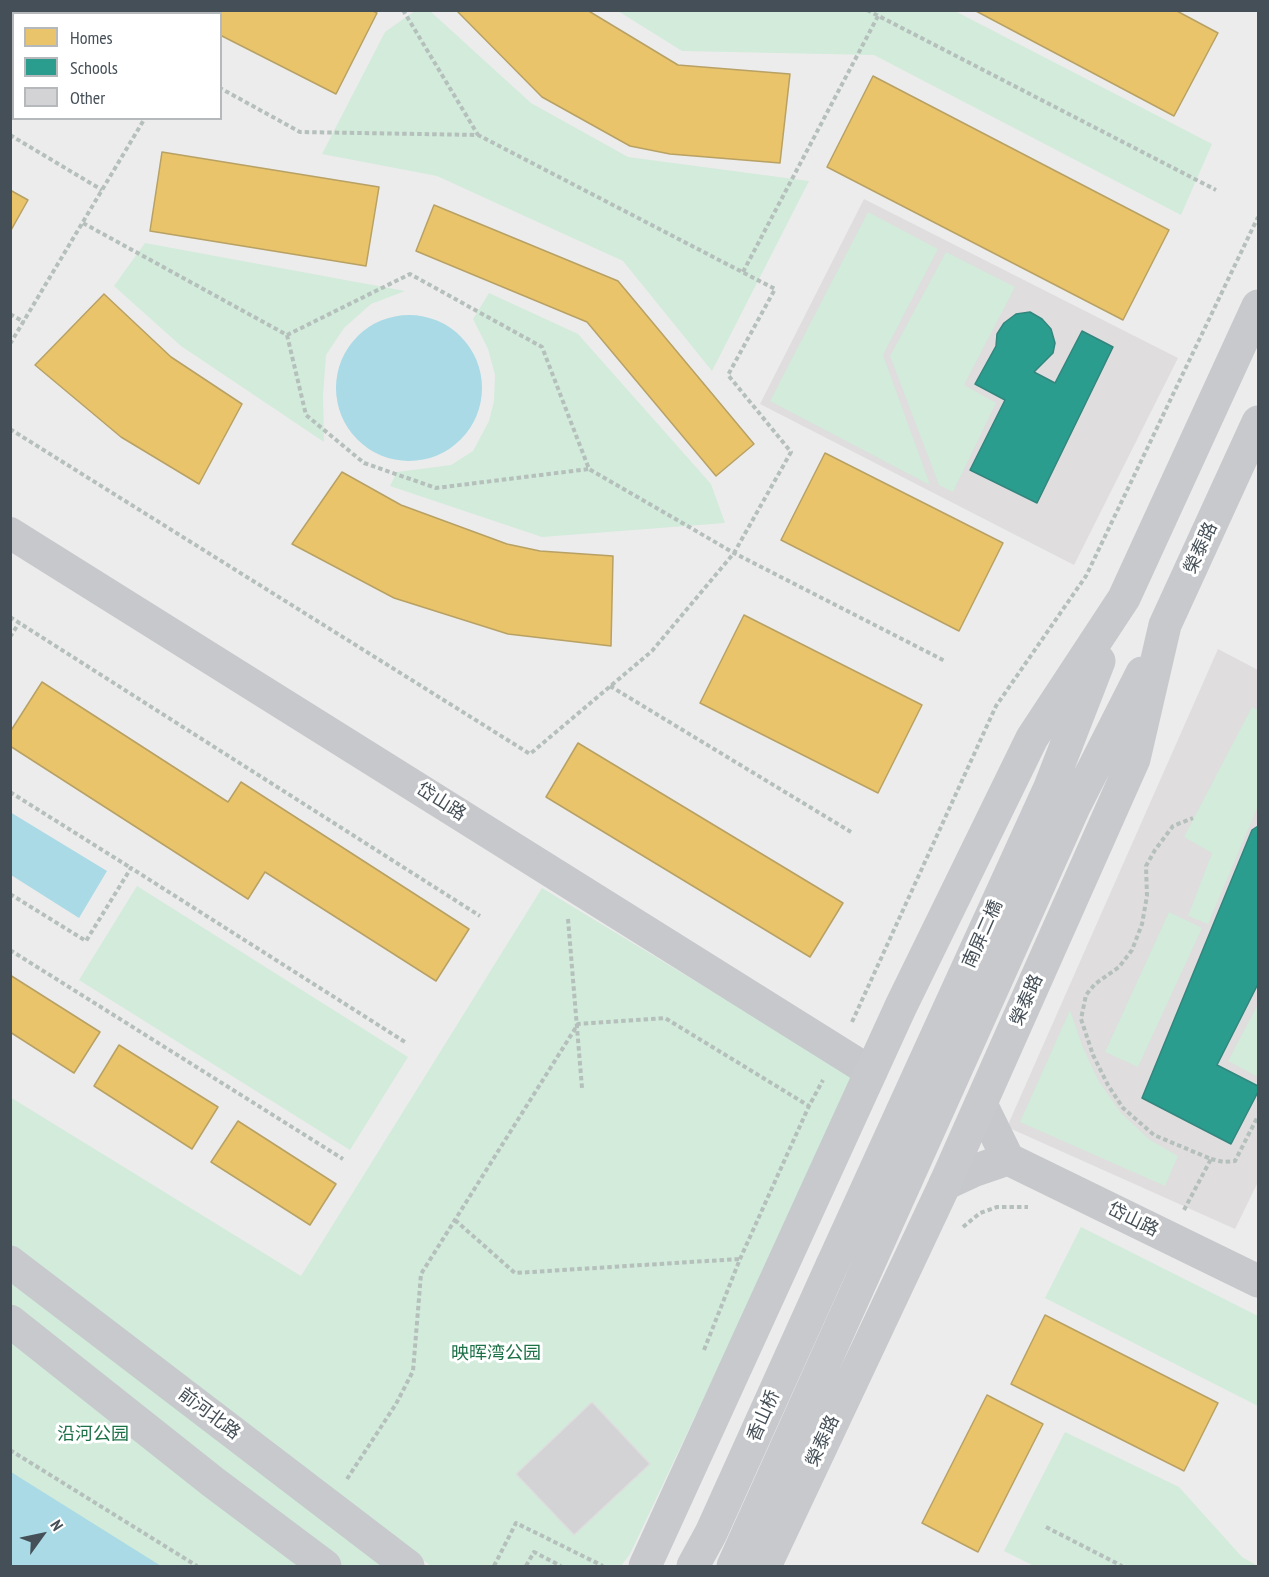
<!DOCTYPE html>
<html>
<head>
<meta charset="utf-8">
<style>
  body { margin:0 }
  #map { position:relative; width:1269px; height:1577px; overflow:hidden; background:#edecec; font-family:"PT Sans Narrow",sans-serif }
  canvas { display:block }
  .frame { position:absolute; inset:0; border:12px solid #454f57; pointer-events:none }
  .legend { position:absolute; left:12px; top:12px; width:210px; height:108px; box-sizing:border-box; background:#fff; border:2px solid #b5b9bc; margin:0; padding:8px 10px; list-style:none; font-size:18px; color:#454f57 }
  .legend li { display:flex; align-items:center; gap:12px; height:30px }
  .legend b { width:30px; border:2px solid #b5b9bc }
  .north { position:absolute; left:12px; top:1505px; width:60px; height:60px; -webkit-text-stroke:4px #fff; paint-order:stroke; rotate:57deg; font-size:16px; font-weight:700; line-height:24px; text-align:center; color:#454f57 }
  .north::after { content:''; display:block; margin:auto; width:21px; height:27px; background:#454f57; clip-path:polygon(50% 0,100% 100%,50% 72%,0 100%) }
</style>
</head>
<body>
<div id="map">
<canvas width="1269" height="1577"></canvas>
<div class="frame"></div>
<ul class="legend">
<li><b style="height:16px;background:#e9c46a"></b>Homes</li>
<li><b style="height:16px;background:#2a9d8f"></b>Schools</li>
<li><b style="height:16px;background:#d3d3d5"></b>Other</li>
</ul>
<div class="north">N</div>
</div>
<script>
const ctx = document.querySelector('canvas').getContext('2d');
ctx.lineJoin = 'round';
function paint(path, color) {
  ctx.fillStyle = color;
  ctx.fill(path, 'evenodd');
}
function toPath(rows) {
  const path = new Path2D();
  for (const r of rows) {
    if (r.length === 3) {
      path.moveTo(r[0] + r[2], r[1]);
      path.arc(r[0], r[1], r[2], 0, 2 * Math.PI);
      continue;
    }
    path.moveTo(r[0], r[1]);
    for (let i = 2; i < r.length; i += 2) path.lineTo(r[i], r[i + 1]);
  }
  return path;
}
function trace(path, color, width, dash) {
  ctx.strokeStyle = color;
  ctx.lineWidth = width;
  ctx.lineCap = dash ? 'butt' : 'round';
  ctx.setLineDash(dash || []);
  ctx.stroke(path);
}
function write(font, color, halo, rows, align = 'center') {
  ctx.font = font + ' "PT Sans Narrow","Noto Sans SC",sans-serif';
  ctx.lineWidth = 6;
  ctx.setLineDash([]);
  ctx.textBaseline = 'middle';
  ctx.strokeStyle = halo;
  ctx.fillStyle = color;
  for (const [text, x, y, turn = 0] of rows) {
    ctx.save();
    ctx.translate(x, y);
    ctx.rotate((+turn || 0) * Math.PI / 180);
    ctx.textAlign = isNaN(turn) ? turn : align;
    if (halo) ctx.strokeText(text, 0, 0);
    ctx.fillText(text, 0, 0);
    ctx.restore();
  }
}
const education = toPath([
  [864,199,1178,358,1074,565,760,404],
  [1218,649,1258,670,1258,1182,1235,1229,1007,1127]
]);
const green = toPath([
  [416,10,430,11,531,103,628,157,809,181,712,371,623,261,437,176,322,154,385,32],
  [618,11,955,11,1212,144,1181,215,874,55,682,51],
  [868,212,938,249,883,355,930,485,770,401],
  [145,243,405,291,371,304,344,328,326,355,323,395,324,442,181,346,114,286],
  [946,252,1015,287,964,385,996,403,953,492,939,485,890,356],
  [489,293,578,334,711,484,725,523,542,537,390,486,397,472,451,465,473,451,489,421,494,401,495,375,488,349,473,319],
  [1252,707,1258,710,1258,806,1208,924,1188,916,1212,853,1184,837],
  [137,886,408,1057,350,1150,79,980],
  [542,888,855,1078,630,1554,621,1566,431,1566,11,1246,10,1097,301,1276],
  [1169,912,1202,928,1138,1067,1105,1052],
  [1258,1004,1258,1077,1228,1061],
  [1070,1010,1082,1045,1098,1080,1121,1113,1150,1140,1178,1156,1165,1186,1020,1122],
  [1081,1227,1258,1316,1258,1406,1045,1298],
  [10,1278,393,1566,158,1566,11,1474],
  [1065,1432,1179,1487,1242,1557,1258,1566,1034,1566,1004,1551]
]);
const water = toPath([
  [409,388,73],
  [10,812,107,871,79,918,11,875],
  [11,1472,161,1566,11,1566]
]);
const homes = toPath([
  [217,10,371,10,377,13,336,94,220,35,220,14,215,14,217,10],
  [456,10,587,10,678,65,790,74,780,163,670,154,630,146,542,97,456,10],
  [974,10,1175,10,1218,33,1174,116,974,10],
  [10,22,14,24,14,86,10,85,10,22],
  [873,76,1169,230,1123,320,827,167,873,76],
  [162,152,379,187,366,266,150,231,162,152],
  [10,190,28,200,10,232,10,190],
  [434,205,618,281,754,444,716,476,587,322,416,251,434,205],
  [104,294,171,357,242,404,199,484,121,437,35,365,104,294],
  [825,453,1003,543,959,631,781,540,825,453],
  [342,472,401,505,507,544,540,551,613,556,611,646,508,634,394,598,292,544,342,472],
  [744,615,922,705,878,793,700,703,744,615],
  [42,682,228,802,241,782,469,929,436,981,265,872,248,899,10,746,10,732,42,682],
  [578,743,843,903,810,957,546,797,578,743],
  [10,975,100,1032,74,1073,10,1032,10,975],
  [119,1045,218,1107,192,1149,94,1086,119,1045],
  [238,1121,336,1184,310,1225,211,1162,238,1121],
  [1045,1315,1218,1403,1184,1471,1011,1384,1045,1315],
  [987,1395,1043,1424,978,1552,922,1523,987,1395]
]);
const schools = toPath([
  [1030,312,1042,319,1051,329,1055,343,1053,353,1034,372,1055,383,1082,331,1113,347,1037,503,970,470,1005,400,975,384,996,346,997,334,1004,323,1016,314,1030,312],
  [1258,826,1258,984,1217,1065,1258,1086,1258,1092,1231,1144,1142,1098,1252,830,1258,826]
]);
const building = toPath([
  [592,1402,650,1464,574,1535,516,1474,592,1402]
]);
const path = toPath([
  [82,10,87,14],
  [403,10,478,135],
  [867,10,1216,190],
  [10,135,102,190],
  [83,223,287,335,410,274,542,347,589,469,734,553,945,661],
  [743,272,878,16],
  [10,314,24,322],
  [287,335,306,415,364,463,436,488,589,469],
  [10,344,145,118],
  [10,429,530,754,652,651,734,553,791,452,728,375,775,289,478,135,300,132,220,88],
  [10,617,480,916],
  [10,637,19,623],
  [610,686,851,832],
  [10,792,131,868],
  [10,894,86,941,131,868,405,1042],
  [568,919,582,1088],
  [10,950,343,1159],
  [852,1022,996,706,1086,576,1258,217],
  [1211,1159,1224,1162,1235,1161,1258,1116],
  [1184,1210,1211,1159,1154,1135,1123,1108,1108,1085,1093,1055,1081,1019,1086,995,1095,984,1119,967,1132,950,1142,924,1147,896,1146,866,1155,850,1173,826,1193,818],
  [455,1220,515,1273,739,1259],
  [963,1227,980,1213,997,1207,1028,1207],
  [704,1350,740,1259,809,1106,823,1080],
  [10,1450,197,1566],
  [347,1479,396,1404,413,1371,421,1274,578,1024,665,1018,809,1106],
  [1046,1527,1122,1566],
  [494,1566,516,1523,603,1566],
  [526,1566,534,1552,561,1566]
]);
const minor = toPath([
  [10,533,871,1072]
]);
const tertiary = toPath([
  [981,1104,1008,1159],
  [1008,1159,1258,1281],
  [945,1184,973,1171,1008,1159]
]);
const secondary = toPath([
  [10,1262,408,1566],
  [832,1265,1050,787,1099,661],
  [10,1321,213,1482,325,1566],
  [645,1566,901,1006,1032,738,1124,598,1258,306],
  [733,1566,1074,807,1142,673],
  [765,1566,945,1184,1134,759,1165,625,1258,422]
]);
const secondaryBridge = toPath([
  [693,1566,711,1533,832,1265]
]);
const streetNames = [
  ["榮泰路",1201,548,-65],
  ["岱山路",441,802,32],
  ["南屏二橋",983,934,-66],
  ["榮泰路",1027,1000,-66],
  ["岱山路",1133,1220,26],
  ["前河北路",209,1414,37],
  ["香山桥",764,1416,-66],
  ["榮泰路",823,1441,-65]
];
const parkNames = [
  ["映晖湾公园",496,1354],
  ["沿河公园",93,1435]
];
paint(education, '#dfdddd');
paint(green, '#d2ebdb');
paint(water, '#a9dae6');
paint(homes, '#e9c46a');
trace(homes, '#b8a164', 1.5);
paint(schools, '#2a9d8f');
trace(schools, '#32867e', 1.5);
paint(building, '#d3d3d5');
trace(building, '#dededf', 1.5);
trace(path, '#b5c0bc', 4, [4.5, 3]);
trace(minor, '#c6c8cb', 32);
trace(tertiary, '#c6c8cb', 33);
trace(secondary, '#c7c9cc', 33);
trace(secondaryBridge, '#c7c9cc', 33);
write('18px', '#454f57', '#fff', streetNames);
write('18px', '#1d7147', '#fff', parkNames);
</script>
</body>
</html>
